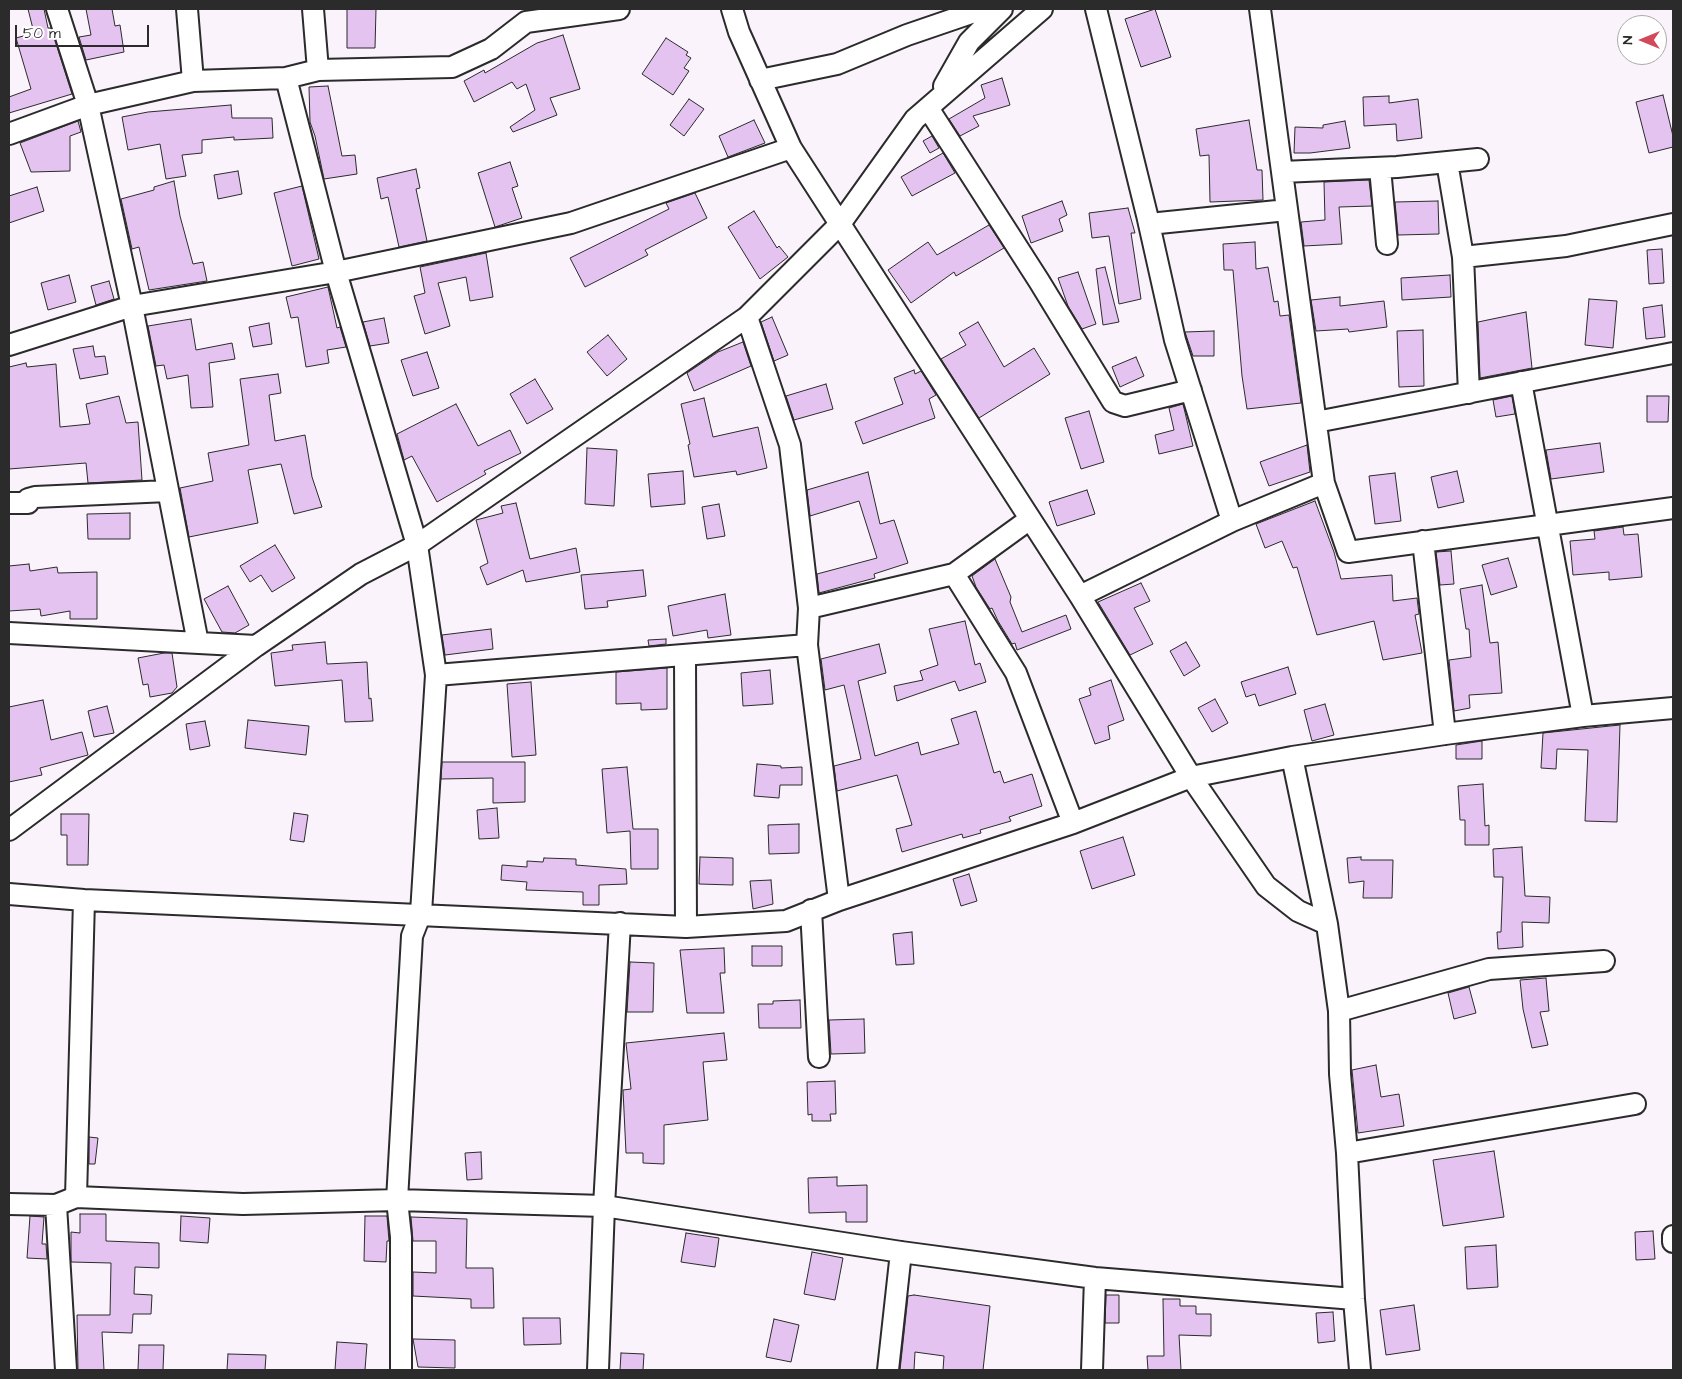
<!DOCTYPE html>
<html>
<head>
<meta charset="utf-8">
<style>
  body { margin:0 }
  #map { position:relative; width:1682px; height:1379px; overflow:hidden; background:#faf3fc; font-family:"Architects Daughter",sans-serif }
  canvas { display:block }
  .frame { position:absolute; inset:0; border:10px solid #2b2b2b; pointer-events:none }
  .north { position:absolute; left:1617px; top:15px; width:50px; height:50px; box-sizing:border-box; background:#fff; border:1px solid #aaa; border-radius:50%; rotate:270deg; font-size:14px; font-weight:700; line-height:20px; text-align:center; color:#2b2b2b }
  .north::after { content:''; display:block; margin:auto; width:18px; height:22px; background:#d1495b; clip-path:polygon(50% 0,100% 100%,50% 72%,0 100%) }
  .scale { position:absolute; left:15px; top:25px; width:134px; height:22px; box-sizing:border-box; border:2px solid #2b2b2b; border-top:0; padding-left:6px; font-size:15px; line-height:18px; white-space:nowrap; color:#2b2b2b; -webkit-text-stroke:4px #fff; paint-order:stroke }
</style>
</head>
<body>
<div id="map">
<canvas width="1682" height="1379"></canvas>
<div class="frame"></div>
<div class="north">N</div>
<div class="scale">50 m</div>
</div>
<script>
const ctx = document.querySelector('canvas').getContext('2d');
ctx.lineJoin = 'round';
function paint(path, color) {
  ctx.fillStyle = color;
  ctx.fill(path, 'evenodd');
}
function toPath(rows) {
  const path = new Path2D();
  for (const r of rows) {
    path.moveTo(r[0], r[1]);
    for (let i = 2; i < r.length; i += 2) path.lineTo(r[i], r[i + 1]);
  }
  return path;
}
function trace(path, color, width, dash) {
  ctx.strokeStyle = color;
  ctx.lineWidth = width;
  ctx.lineCap = dash ? 'butt' : 'round';
  ctx.setLineDash(dash || []);
  ctx.stroke(path);
}
const building = toPath([
  [28,9,44,9,48,28,51,28,72,94,9,113,9,97,31,89,16,38,34,33,28,9],
  [86,9,112,9,115,26,120,25,124,52,86,60,79,37,91,35,86,9],
  [347,9,376,9,375,48,347,48,347,9],
  [1155,9,1171,57,1141,67,1125,19,1155,9],
  [563,35,580,89,550,98,557,115,513,132,510,127,535,110,526,84,517,89,512,82,474,102,464,81,484,70,485,73,537,43,563,35],
  [666,38,688,52,686,55,691,58,684,68,689,71,673,95,642,74,666,38],
  [1002,78,1010,105,973,116,979,126,960,136,949,119,985,98,981,85,1002,78],
  [328,86,342,156,355,155,357,174,324,179,315,136,310,122,309,87,328,86],
  [1663,95,1673,136,1673,147,1649,153,1636,102,1663,95],
  [1389,96,1389,103,1418,99,1422,138,1397,141,1396,124,1364,126,1363,97,1389,96],
  [689,99,704,109,684,136,670,125,689,99],
  [231,105,232,118,272,118,273,138,234,140,234,137,202,140,202,153,182,155,186,176,166,179,160,144,128,150,122,117,148,112,231,105],
  [754,120,765,143,728,157,719,136,754,120],
  [1249,120,1257,170,1262,170,1263,200,1210,202,1209,155,1200,156,1196,129,1249,120],
  [78,121,81,132,70,136,70,171,31,172,20,143,78,121],
  [1345,121,1350,148,1310,153,1294,153,1295,127,1323,128,1323,125,1345,121],
  [932,136,939,148,930,153,923,141,932,136],
  [943,153,955,173,912,196,901,177,943,153],
  [510,162,518,186,512,188,522,218,495,227,478,173,510,162],
  [416,169,420,188,416,189,427,241,399,247,388,197,381,199,377,178,416,169],
  [238,171,242,194,218,199,214,175,238,171],
  [1369,180,1372,206,1339,207,1342,244,1304,246,1301,222,1325,220,1324,182,1369,180],
  [174,181,180,216,193,264,203,262,207,281,149,290,139,247,132,249,121,199,154,190,154,187,174,181],
  [302,186,319,259,292,266,274,193,302,186],
  [37,187,44,211,9,223,9,196,37,187],
  [695,193,707,218,645,250,648,255,585,287,570,258,669,209,666,203,695,193],
  [1062,201,1067,215,1059,219,1063,231,1031,243,1022,216,1062,201],
  [1438,201,1439,234,1398,235,1395,202,1438,201],
  [1128,208,1135,233,1131,233,1141,299,1119,304,1109,236,1092,238,1089,213,1128,208],
  [754,211,777,248,779,246,788,257,760,279,728,227,754,211],
  [989,225,1004,248,956,276,954,272,911,303,888,270,928,242,937,255,989,225],
  [1255,242,1256,269,1268,267,1274,302,1278,301,1280,316,1289,315,1301,403,1247,409,1242,376,1233,270,1224,270,1223,244,1255,242],
  [1662,249,1664,283,1649,284,1647,250,1662,249],
  [486,253,493,297,470,301,466,277,438,283,450,326,425,334,414,296,425,293,420,267,486,253],
  [1105,267,1119,322,1103,325,1096,269,1105,267],
  [1078,272,1096,324,1082,329,1068,306,1058,278,1078,272],
  [69,275,76,302,48,310,41,283,69,275],
  [1450,275,1451,297,1402,300,1401,278,1450,275],
  [109,281,114,299,96,305,91,286,109,281],
  [328,287,337,328,340,327,346,347,327,350,329,363,306,367,298,317,291,318,286,297,328,287],
  [1340,297,1340,306,1384,301,1387,327,1349,332,1348,329,1316,331,1311,300,1340,297],
  [1589,299,1617,301,1613,348,1585,345,1589,299],
  [1662,305,1665,337,1646,339,1643,308,1662,305],
  [1526,312,1532,368,1480,378,1478,322,1526,312],
  [772,317,788,355,774,361,761,322,772,317],
  [384,318,389,343,370,346,363,322,384,318],
  [191,319,196,350,232,343,235,359,209,363,213,407,191,408,188,375,167,379,164,365,156,366,148,326,191,319],
  [978,322,1004,367,1034,348,1050,374,979,418,941,359,966,345,959,333,978,322],
  [269,323,272,344,253,347,249,327,269,323],
  [1423,330,1424,386,1399,387,1397,331,1423,330],
  [1214,331,1214,356,1193,356,1185,332,1214,331],
  [608,335,627,359,607,376,587,352,608,335],
  [743,342,751,366,694,391,687,373,718,352,743,342],
  [93,346,95,357,105,356,108,374,80,379,73,349,93,346],
  [427,352,439,388,413,396,401,360,427,352],
  [1136,357,1144,376,1120,387,1112,367,1136,357],
  [26,363,27,367,56,364,60,427,90,424,86,404,119,396,126,423,138,422,142,480,88,483,86,463,9,469,9,367,26,363],
  [914,370,915,374,921,371,936,395,929,399,935,418,863,444,855,422,903,404,894,378,914,370],
  [278,374,281,393,269,395,275,441,305,435,312,477,322,507,294,514,281,464,248,470,258,523,189,537,180,488,213,481,208,453,249,445,240,379,278,374],
  [535,379,553,409,527,424,510,394,535,379],
  [826,384,833,409,794,420,786,396,826,384],
  [1512,396,1515,414,1496,417,1493,400,1512,396],
  [1647,396,1669,396,1668,422,1647,422,1647,396],
  [704,398,713,437,758,427,767,468,737,475,736,471,694,477,688,445,690,444,681,404,704,398],
  [456,404,478,446,510,430,521,453,484,471,486,474,437,502,412,456,404,460,397,434,456,404],
  [1183,404,1193,446,1159,454,1155,435,1174,430,1169,408,1183,404],
  [1089,411,1104,462,1081,469,1065,418,1089,411],
  [1600,443,1604,472,1551,479,1546,450,1600,443],
  [1307,445,1310,472,1269,486,1260,462,1307,445],
  [587,448,617,450,614,506,585,504,587,448],
  [683,471,685,504,651,507,648,474,683,471],
  [1457,471,1464,502,1438,508,1431,477,1457,471],
  [868,472,880,524,894,520,908,563,874,574,875,578,819,593,817,574,877,558,859,501,810,516,807,490,868,472],
  [1395,473,1401,521,1375,524,1369,476,1395,473],
  [1087,490,1095,514,1057,526,1049,502,1087,490],
  [1315,501,1334,552,1341,579,1392,575,1393,601,1417,598,1419,614,1415,615,1422,653,1383,660,1374,621,1317,635,1297,567,1293,568,1282,541,1265,548,1256,524,1315,501],
  [516,503,530,559,576,548,580,572,526,582,523,570,487,585,480,567,488,563,476,520,503,513,501,506,516,503],
  [719,504,725,536,707,539,702,507,719,504],
  [130,513,130,539,88,539,87,514,130,513],
  [1623,527,1624,535,1638,534,1642,577,1609,580,1609,572,1573,575,1570,541,1595,539,1594,531,1623,527],
  [275,545,295,578,272,592,261,575,250,582,240,566,275,545],
  [1451,551,1454,584,1440,585,1436,552,1451,551],
  [1508,558,1517,587,1491,595,1482,565,1508,558],
  [995,559,1011,597,1010,602,1022,632,1066,615,1071,629,1017,650,1015,643,1012,644,998,621,992,608,990,609,976,587,972,576,995,559],
  [29,564,30,571,57,567,58,573,97,572,97,619,70,619,70,611,41,616,40,609,9,611,9,566,29,564],
  [643,570,646,596,607,601,608,607,585,609,581,575,643,570],
  [1141,583,1150,601,1134,608,1153,644,1130,655,1098,602,1141,583],
  [1482,585,1490,643,1498,642,1502,693,1469,695,1470,708,1454,711,1449,660,1471,657,1469,629,1466,629,1460,589,1482,585],
  [228,586,249,625,235,633,222,632,204,599,228,586],
  [725,594,731,635,708,638,707,630,673,636,668,606,725,594],
  [965,621,975,665,980,663,986,682,959,691,955,681,897,701,894,686,923,680,920,671,938,665,929,629,965,621],
  [491,629,493,649,445,655,442,635,491,629],
  [666,639,666,644,649,646,648,640,666,639],
  [325,642,327,664,367,662,369,699,371,698,373,721,345,722,342,680,275,686,271,653,293,650,292,645,325,642],
  [1186,642,1200,666,1184,676,1170,651,1186,642],
  [879,644,886,673,858,681,875,756,918,742,921,755,959,744,951,719,976,711,994,773,1000,771,1004,783,1032,774,1042,806,1009,817,1011,821,980,830,981,833,963,838,962,834,902,852,896,829,912,825,897,775,837,791,834,766,861,759,844,685,825,690,821,659,879,644],
  [164,653,172,653,177,687,172,693,150,697,148,684,143,685,138,658,164,653],
  [1288,667,1296,694,1259,706,1255,694,1246,697,1241,682,1288,667],
  [667,668,667,709,641,710,641,703,616,704,616,672,667,668],
  [770,670,773,704,743,706,741,673,770,670],
  [1111,680,1124,720,1108,726,1110,739,1095,744,1079,699,1091,695,1089,688,1111,680],
  [531,682,536,755,512,757,507,684,531,682],
  [1215,699,1228,723,1212,732,1198,708,1215,699],
  [43,700,51,740,82,732,88,755,40,768,42,775,9,782,9,707,43,700],
  [1325,704,1334,735,1312,741,1304,710,1325,704],
  [107,706,114,733,94,737,88,711,107,706],
  [248,720,309,726,306,755,245,748,248,720],
  [205,721,210,746,190,750,186,724,205,721],
  [1620,725,1617,822,1585,821,1588,750,1557,749,1556,769,1541,768,1543,733,1620,725],
  [1482,741,1482,759,1456,759,1456,745,1482,741],
  [442,762,525,762,525,802,493,803,493,778,441,779,442,762],
  [757,764,781,766,781,768,802,767,802,785,780,785,779,798,754,796,757,764],
  [627,767,633,829,658,829,658,869,631,869,630,831,607,833,602,769,627,767],
  [1483,784,1485,826,1489,825,1489,845,1465,845,1465,820,1460,820,1458,786,1483,784],
  [497,808,499,838,479,839,477,810,497,808],
  [294,813,308,815,304,842,290,840,294,813],
  [61,814,89,814,88,865,67,865,67,835,61,835,61,814],
  [799,824,799,853,769,854,768,825,799,824],
  [1123,837,1135,875,1092,889,1080,851,1123,837],
  [1522,847,1525,896,1550,897,1549,923,1522,922,1523,947,1498,949,1497,932,1501,932,1503,877,1494,877,1493,849,1522,847],
  [700,857,733,858,733,885,699,884,700,857],
  [1361,857,1361,860,1393,860,1392,898,1363,898,1364,881,1349,883,1347,858,1361,857],
  [544,858,576,859,576,865,626,869,627,884,599,885,599,905,583,905,583,892,526,890,527,882,501,880,502,865,527,867,527,861,543,862,544,858],
  [969,874,977,901,961,906,953,879,969,874],
  [771,880,773,904,753,909,750,881,771,880],
  [912,932,914,964,896,965,893,934,912,932],
  [752,946,782,946,782,966,752,966,752,946],
  [724,948,725,973,720,973,724,1013,687,1013,680,950,724,948],
  [630,962,654,963,653,1012,627,1012,630,962],
  [1546,978,1549,1011,1540,1012,1548,1045,1532,1048,1523,1009,1520,980,1546,978],
  [1469,987,1476,1013,1454,1019,1448,993,1469,987],
  [800,1000,801,1028,759,1028,758,1004,773,1004,773,1001,800,1000],
  [864,1019,865,1053,831,1054,829,1020,864,1019],
  [724,1033,727,1060,703,1062,708,1120,664,1125,664,1164,643,1163,643,1153,626,1153,623,1090,631,1089,626,1043,724,1033],
  [1376,1065,1381,1097,1399,1094,1404,1126,1358,1133,1352,1070,1376,1065],
  [835,1081,836,1114,830,1114,831,1121,812,1121,812,1114,808,1115,807,1082,835,1081],
  [89,1137,98,1138,95,1164,89,1164,89,1137],
  [1494,1151,1504,1217,1443,1226,1433,1160,1494,1151],
  [481,1152,482,1179,467,1180,465,1153,481,1152],
  [837,1177,837,1186,867,1185,867,1222,846,1222,846,1212,809,1213,808,1178,837,1177],
  [80,1214,106,1214,106,1241,159,1243,159,1268,135,1267,134,1294,152,1295,151,1314,133,1314,132,1333,102,1332,104,1370,78,1370,77,1315,110,1315,111,1263,71,1262,71,1232,80,1233,80,1214],
  [30,1216,44,1217,42,1244,46,1244,47,1259,27,1258,30,1216],
  [181,1216,210,1218,208,1243,180,1241,181,1216],
  [365,1216,387,1216,389,1241,387,1241,386,1262,364,1261,365,1216],
  [411,1217,467,1219,466,1268,493,1268,494,1308,471,1308,471,1299,413,1296,413,1272,436,1273,436,1241,413,1241,411,1217],
  [1653,1231,1655,1259,1636,1260,1635,1232,1653,1231],
  [686,1233,719,1238,715,1267,681,1262,686,1233],
  [1496,1245,1498,1287,1467,1289,1465,1247,1496,1245],
  [812,1252,843,1258,835,1300,804,1294,812,1252],
  [914,1295,990,1306,983,1370,943,1370,944,1356,915,1352,914,1370,900,1370,908,1296,914,1295],
  [1106,1295,1119,1295,1119,1323,1105,1323,1106,1295],
  [1163,1299,1180,1299,1180,1306,1196,1306,1196,1314,1211,1314,1211,1336,1179,1335,1181,1370,1148,1370,1147,1356,1164,1356,1163,1299],
  [1414,1305,1420,1350,1386,1355,1380,1310,1414,1305],
  [1333,1312,1335,1341,1318,1343,1316,1313,1333,1312],
  [523,1318,560,1318,561,1344,524,1345,523,1318],
  [774,1319,799,1325,791,1362,766,1357,774,1319],
  [413,1339,455,1340,455,1368,418,1367,413,1339],
  [337,1342,367,1344,365,1370,335,1370,337,1342],
  [139,1345,164,1345,163,1370,138,1370,139,1345],
  [621,1353,644,1354,643,1370,620,1370,621,1353],
  [228,1354,266,1355,265,1370,227,1370,228,1354]
]);
const street = toPath([
  [57,9,88,105,132,306,198,643],
  [187,9,193,81],
  [313,9,318,70],
  [732,9,739,32,791,148,1080,596,1191,777,1266,886,1298,911,1327,924],
  [1096,9,1147,215,1175,340,1232,521],
  [1260,9,1324,483,1348,552,1673,508],
  [286,78,336,272,417,545,436,675,421,913,412,936,397,1200,401,1237,401,1370],
  [760,80,837,64,907,35,983,9],
  [944,86,969,42,1002,9],
  [928,108,1039,281,1113,402,1125,406,1191,390],
  [9,134,88,105,193,81,286,78,318,70,452,67,491,49,526,22,619,9],
  [1447,162,1463,257],
  [1380,168,1387,244],
  [1282,172,1397,167,1478,159],
  [1149,224,1287,210],
  [747,317,790,445,809,608,807,645,839,900],
  [9,345,132,306,336,272,571,223,791,148],
  [1521,382,1583,716],
  [1469,393,1463,257,1566,246,1673,224],
  [1316,422,1673,353],
  [9,503,28,503,28,499,35,497,168,491],
  [1423,541,1445,734],
  [954,574,1016,673,1073,823],
  [1080,596,1232,521,1324,483],
  [809,608,954,574,1030,519],
  [9,633,256,646],
  [685,656,686,927],
  [436,675,807,645],
  [1292,757,1327,924,1339,1011,1340,1074,1347,1153,1354,1299,1360,1370],
  [9,830,256,646,361,574,417,545,747,317,840,224,915,119,1042,9],
  [9,894,84,900,686,927,786,921,839,900,1073,823,1191,777,1292,757,1445,734,1583,716,1673,708],
  [811,910,819,1057],
  [1339,1011,1489,969,1604,961],
  [1347,1153,1635,1104],
  [76,1197,84,900],
  [9,1204,56,1205,76,1197,243,1204,397,1200,604,1206,901,1252,1095,1278,1354,1299],
  [56,1205,66,1370],
  [1673,1236,1673,1242],
  [598,1370,604,1206,620,923],
  [888,1370,901,1252],
  [1092,1370,1095,1278]
]);
paint(building, '#e4c3f0');
trace(building, '#2b2b2b', 1);
trace(street, '#2b2b2b', 24);
trace(street, '#fff', 20);
</script>
</body>
</html>
